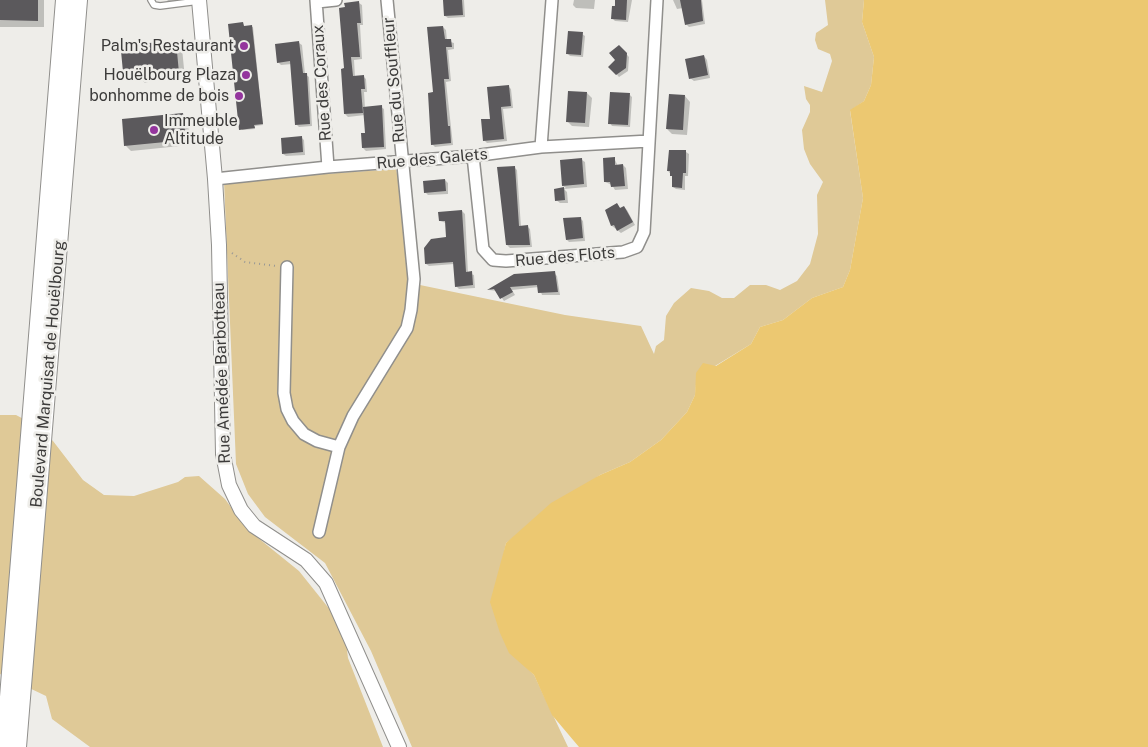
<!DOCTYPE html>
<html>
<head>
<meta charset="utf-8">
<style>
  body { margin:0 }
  canvas { display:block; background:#eeede9 }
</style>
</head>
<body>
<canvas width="1148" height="747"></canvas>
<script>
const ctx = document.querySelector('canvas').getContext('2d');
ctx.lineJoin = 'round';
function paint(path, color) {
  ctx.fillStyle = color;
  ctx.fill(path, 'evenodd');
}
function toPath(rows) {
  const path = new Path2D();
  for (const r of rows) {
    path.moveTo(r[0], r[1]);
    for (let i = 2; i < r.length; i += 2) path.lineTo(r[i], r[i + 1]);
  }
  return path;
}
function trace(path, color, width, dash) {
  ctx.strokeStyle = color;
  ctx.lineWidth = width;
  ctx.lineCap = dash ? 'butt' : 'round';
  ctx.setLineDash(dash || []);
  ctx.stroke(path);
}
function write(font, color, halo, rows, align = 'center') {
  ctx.font = font + ' "Public Sans",sans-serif';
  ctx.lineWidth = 5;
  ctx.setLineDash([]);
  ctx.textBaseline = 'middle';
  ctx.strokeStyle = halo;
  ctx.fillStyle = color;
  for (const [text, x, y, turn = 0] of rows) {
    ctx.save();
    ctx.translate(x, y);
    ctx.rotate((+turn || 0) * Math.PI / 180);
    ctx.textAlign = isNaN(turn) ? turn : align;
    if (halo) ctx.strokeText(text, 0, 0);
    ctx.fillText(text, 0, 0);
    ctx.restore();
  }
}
const green = toPath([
  [825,0,864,0,862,22,874,57,871,85,864,101,850,111,863,198,850,270,843,287,812,298,783,320,760,327,751,344,715,366,697,373,695,395,687,412,661,440,630,462,600,475,506,543,500,571,524,665,534,675,568,747,412,747,371,651,325,563,265,517,248,494,236,464,224,181,396,169,420,285,565,315,641,326,654,354,656,346,664,340,666,316,674,303,691,288,709,291,722,298,734,298,750,285,766,285,780,290,797,281,810,264,818,234,817,195,823,182,810,164,804,149,802,130,810,112,810,105,806,99,804,86,822,92,832,61,830,54,818,49,815,40,816,33,828,25],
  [0,415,16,415,35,425,53,441,83,480,104,495,134,496,178,482,185,477,199,476,225,499,247,529,299,571,335,616,346,642,348,658,383,747,90,747,52,719,46,696,0,674]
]);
const water = toPath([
  [864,0,1148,0,1148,747,579,747,552,715,534,675,509,653,500,633,490,602,506,543,551,503,600,475,630,462,661,440,687,412,695,395,696,373,703,363,716,366,751,344,760,327,783,320,812,298,843,287,850,270,863,198,850,110,864,101,871,85,874,57,862,22]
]);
const shadow = toPath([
  [0,0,44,0,44,27,0,27],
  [167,0,187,0,171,4],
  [444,0,464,0,465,17,448,18,445,16],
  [574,0,595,0,594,9,576,8,573,5],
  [616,0,632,0,628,22,615,21,612,18],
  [673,0,702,0,705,24,689,27,686,24,683,8,677,9],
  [359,3,362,5,363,25,360,25,362,59,354,60,355,77,363,76,366,79,367,92,364,92,365,108,381,107,384,109,386,149,366,151,363,148,366,134,365,115,348,117,345,114,346,69],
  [243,24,244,27,253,27,263,125,255,126,255,129,242,130],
  [443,27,446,30,447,41,454,43,454,49,448,50,451,81,446,82,453,145,435,147,432,144,434,93],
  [582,34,585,36,583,57,570,56,567,53],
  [176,42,182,48,185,79,158,79,145,83,139,77,131,78,124,72,137,51],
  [299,43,302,45,305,74,309,77,312,126,299,127,296,124,292,64,281,65,278,62],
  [619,46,629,57,628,71,619,77,610,67,617,60],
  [704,56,707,60,710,78,694,81,690,78],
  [508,86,511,89,513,108,503,109,507,141,487,143,484,140],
  [587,93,592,98,589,127,572,126,567,121],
  [629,94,632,97,630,127,612,126,610,123],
  [685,96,690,102,687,135,672,134,667,129],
  [183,114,188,119,190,145,131,151,126,146,123,121],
  [301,137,304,140,305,155,286,156,283,154],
  [686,152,689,154,688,176,685,176,685,190,676,189,673,187,674,178,668,171],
  [614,158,618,166,623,165,626,168,628,189,615,190,612,185,605,182],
  [582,160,585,162,587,187,564,189,567,192,568,203,560,203,556,200,555,190,566,188,563,186],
  [514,167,517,170,521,227,527,226,530,229,532,247,510,248,507,245],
  [445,180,448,183,448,194,428,195,425,192],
  [617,204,621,209,624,207,627,210,635,225,621,233,612,226,607,210],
  [462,211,465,214,468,273,474,275,475,288,459,289,456,286,454,264,429,266,426,264,447,238,446,223,440,221],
  [580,218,583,221,585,241,569,242,567,240],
  [554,273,557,276,560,295,542,295,539,287,512,290,515,295,504,301,497,291,489,290,514,276]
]);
const building = toPath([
  [0,0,38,0,38,21,0,20],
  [443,0,462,0,463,15,444,16],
  [615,0,627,0,626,20,611,19,612,6,615,6],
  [680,0,701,0,703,21,685,25],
  [359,1,361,23,357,23,360,57,351,57,353,76,364,75,365,89,361,89,363,113,344,114,341,69,344,68,339,8,345,7,344,3],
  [243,22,244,26,252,25,263,124,254,125,255,128,239,130,228,24],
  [443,26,445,39,451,39,452,47,446,47,449,79,444,79,448,126,450,126,451,143,431,145,428,93,433,92,427,27],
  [568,31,583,32,581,55,566,54],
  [176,41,179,73,151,74,137,77,137,71,123,72,121,51,136,50,135,44],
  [299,41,303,73,307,73,310,124,295,125,290,61,277,63,275,44],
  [619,45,627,53,626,68,616,75,608,67,615,60,609,53],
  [704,55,708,75,689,79,685,59],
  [509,85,511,106,501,107,504,139,483,141,481,119,490,119,487,87],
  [568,91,587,92,585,123,566,122],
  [610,92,630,93,628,125,608,124],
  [669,94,685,95,683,130,666,129],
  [382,105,384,147,362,148,361,133,365,133,363,107],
  [183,113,186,140,124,146,122,119],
  [302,136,303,152,282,154,281,138],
  [669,150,686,150,686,173,683,173,682,188,672,187,672,176,670,176,670,171,667,171],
  [615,157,615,165,623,164,625,186,611,187,610,182,604,182,603,158],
  [582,158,584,184,562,186,560,160],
  [515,166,519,226,528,225,530,245,506,245,497,167],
  [445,179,446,191,424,193,423,181],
  [564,187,565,200,555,201,554,189],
  [617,203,620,208,624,206,633,222,617,231,614,225,611,226,605,210],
  [462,210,466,272,472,271,473,285,455,287,453,262,425,264,424,248,431,239,446,237,445,221,439,221,438,212],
  [581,217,583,238,566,240,563,218],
  [555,271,558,292,538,293,537,285,510,287,513,292,500,299,494,289,487,290,514,274]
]);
const path = toPath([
  [232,253,245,262,276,266]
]);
const service = toPath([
  [151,0,154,5,160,6,199,1]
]);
const minor = toPath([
  [316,0,328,167],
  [317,2,336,0],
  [541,147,552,0],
  [473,156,483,249,493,260,506,261,623,252,637,247,644,232,657,0],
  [215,179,328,167,473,156,541,147,649,141],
  [287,267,284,393,287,409,293,421,304,434,317,441,339,447],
  [319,532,339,447,353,416,407,328,411,310,414,279,387,0]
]);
const tertiary = toPath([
  [199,0,215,179,219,245,223,454,229,485,241,510,254,526,306,560,326,583,399,747]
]);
const primary = toPath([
  [5,747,65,0],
  [17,747,78,0]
]);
const markers = [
  [244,46,5,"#94359d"],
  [246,75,5,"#94359d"],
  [239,96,5,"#94359d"],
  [154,130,5,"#94359d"]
];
const poiNames = [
  ["Palm's Restaurant",234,46],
  ["Houëlbourg Plaza",236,75],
  ["bonhomme de bois",229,96],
  ["Immeuble",164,121,"left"],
  ["Altitude",164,139,"left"]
];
const streetNames = [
  ["Rue du Souffleur",394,80,-95],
  ["Rue des Coraux",322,83,-94],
  ["Rue des Galets",432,159,-5],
  ["Rue des Flots",565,257,-5],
  ["Rue Amédée Barbotteau",222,373,-92],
  ["Boulevard Marquisat de Houëlbourg",48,374,-85]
];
paint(green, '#dfc997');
paint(water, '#ecc871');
paint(shadow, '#0003');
paint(building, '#5b595c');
trace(service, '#908f8c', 8);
trace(minor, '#908f8c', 14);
trace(tertiary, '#908f8c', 16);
trace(primary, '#908f8c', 20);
trace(path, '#999895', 2, [1, 4]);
trace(service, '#fff', 5.5);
trace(minor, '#fff', 11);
trace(tertiary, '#fff', 14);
trace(primary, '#fff', 18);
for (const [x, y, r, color] of markers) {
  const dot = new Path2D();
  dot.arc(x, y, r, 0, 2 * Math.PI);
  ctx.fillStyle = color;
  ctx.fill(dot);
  trace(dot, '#eeede9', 2);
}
write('16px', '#3c3b3a', '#eeede9', poiNames, 'right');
write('16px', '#3c3b3a', '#eeede9', streetNames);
</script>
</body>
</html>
